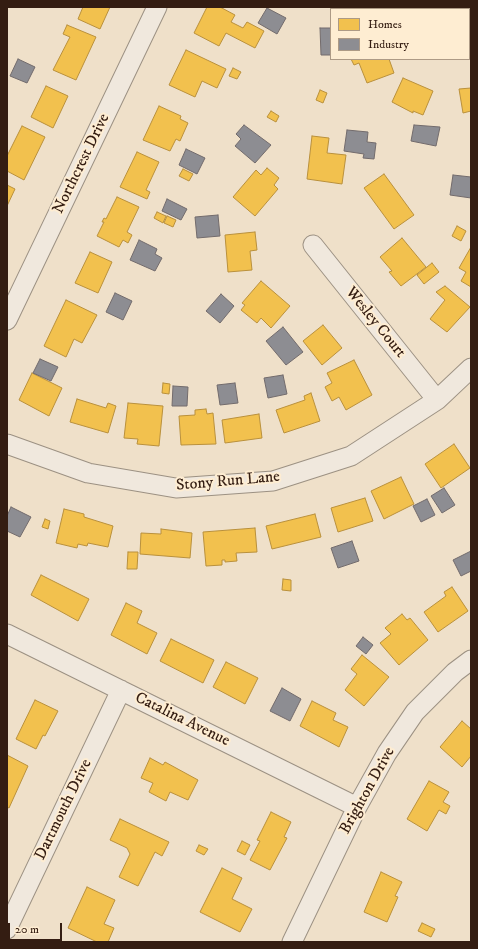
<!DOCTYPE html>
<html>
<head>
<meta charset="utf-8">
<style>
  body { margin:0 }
  #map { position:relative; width:478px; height:949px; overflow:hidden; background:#efe0c9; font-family:"IM FELL DW Pica",serif }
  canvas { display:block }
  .frame { position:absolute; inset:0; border:8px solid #341d12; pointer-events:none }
  .legend { position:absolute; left:330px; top:8px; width:140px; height:52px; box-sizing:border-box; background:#feedd2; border:1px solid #ad9a85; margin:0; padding:5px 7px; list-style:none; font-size:12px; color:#341d12 }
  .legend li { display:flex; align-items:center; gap:8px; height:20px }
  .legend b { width:20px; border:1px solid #ad9a85 }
  .scale { position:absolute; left:8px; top:923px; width:54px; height:18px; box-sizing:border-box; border:2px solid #341d12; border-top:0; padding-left:5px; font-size:12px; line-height:14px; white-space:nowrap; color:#341d12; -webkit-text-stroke:3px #feedd2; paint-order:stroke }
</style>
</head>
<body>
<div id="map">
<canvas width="478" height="949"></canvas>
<div class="frame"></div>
<ul class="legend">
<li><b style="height:11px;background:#f2c14e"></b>Homes</li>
<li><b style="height:11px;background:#8d8d92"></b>Industry</li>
</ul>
<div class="scale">20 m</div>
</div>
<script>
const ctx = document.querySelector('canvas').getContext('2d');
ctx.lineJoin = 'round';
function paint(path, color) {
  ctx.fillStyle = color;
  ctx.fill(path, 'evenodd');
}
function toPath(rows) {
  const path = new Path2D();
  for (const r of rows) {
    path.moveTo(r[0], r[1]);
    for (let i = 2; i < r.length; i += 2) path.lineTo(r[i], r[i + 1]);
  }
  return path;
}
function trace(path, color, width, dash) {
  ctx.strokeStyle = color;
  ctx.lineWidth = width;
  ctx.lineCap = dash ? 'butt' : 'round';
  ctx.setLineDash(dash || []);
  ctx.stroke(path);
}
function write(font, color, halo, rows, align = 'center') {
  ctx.font = font + ' "IM FELL DW Pica",serif';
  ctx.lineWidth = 4;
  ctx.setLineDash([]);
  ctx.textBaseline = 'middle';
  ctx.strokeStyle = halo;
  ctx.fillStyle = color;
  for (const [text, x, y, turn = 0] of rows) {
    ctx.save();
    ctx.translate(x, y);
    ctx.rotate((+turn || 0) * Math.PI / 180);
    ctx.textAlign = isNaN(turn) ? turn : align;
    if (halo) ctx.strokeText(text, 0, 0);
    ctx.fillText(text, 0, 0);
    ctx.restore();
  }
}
const homes = toPath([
  [83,7,110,7,100,29,78,19,83,7],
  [207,7,220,7,235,15,231,22,243,28,247,22,264,31,255,48,226,33,219,46,194,33,207,7],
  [362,7,388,7,387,9,361,9,362,7],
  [67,25,96,37,76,80,53,70,70,37,63,34,67,25],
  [186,50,226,69,217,88,202,81,195,97,169,85,186,50],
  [351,59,389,59,394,73,367,83,359,63,354,65,351,59],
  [233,68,241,72,237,79,229,76,233,68],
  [403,78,433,91,423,115,413,111,413,113,392,102,403,78],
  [46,86,68,96,53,128,31,117,46,86],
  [471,88,471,111,463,113,459,89,471,88],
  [320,90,327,93,323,103,316,100,320,90],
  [159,106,181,116,180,119,188,123,180,141,176,139,170,151,143,140,159,106],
  [271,111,279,116,276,122,267,117,271,111],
  [22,126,45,137,24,180,7,171,7,156,22,126],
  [312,136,329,138,327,153,346,155,342,184,307,179,312,136],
  [137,152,159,162,146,190,150,192,147,199,120,187,137,152],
  [267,168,279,178,274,185,278,189,255,216,233,197,256,170,261,175,267,168],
  [183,169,193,174,189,181,179,176,183,169],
  [384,174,414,215,394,229,364,188,384,174],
  [7,185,15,189,7,206,7,185],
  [117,197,139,207,127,232,132,235,128,243,123,240,119,247,97,236,104,222,102,222,104,218,106,219,117,197],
  [157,212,166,216,163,223,154,218,157,212],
  [167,216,176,220,173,227,164,223,167,216],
  [457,226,466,231,461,241,452,236,457,226],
  [255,232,257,250,250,251,252,270,228,272,225,235,255,232],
  [402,238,426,267,401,286,389,272,392,271,380,257,402,238],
  [471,247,471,287,461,281,466,272,459,268,471,247],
  [90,252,112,262,98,293,75,283,90,252],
  [432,263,439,272,424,284,417,275,432,263],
  [261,281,290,306,271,328,261,318,257,323,241,310,245,305,242,303,261,281],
  [445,286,470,307,447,332,430,319,445,300,436,292,445,286],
  [66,300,97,315,82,343,74,339,66,357,44,346,66,300],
  [323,325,342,348,322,365,303,341,323,325],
  [354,360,372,395,346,410,339,397,332,401,325,387,332,383,327,373,354,360],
  [32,373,62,388,49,416,19,400,32,373],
  [163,383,170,384,169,394,162,393,163,383],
  [311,393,320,421,284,433,276,410,305,400,304,396,311,393],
  [77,399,106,408,108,403,116,406,108,433,70,422,77,399],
  [128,403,163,406,159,446,137,444,138,439,124,438,128,403],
  [206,409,207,414,213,413,216,444,181,445,179,416,195,415,195,410,206,409],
  [259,414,262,438,225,443,222,420,259,414],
  [454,444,470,468,441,488,425,464,454,444],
  [401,477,414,504,384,519,371,491,401,477],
  [365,498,373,521,338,532,331,508,365,498],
  [64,509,84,514,84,517,113,526,108,547,88,543,87,546,78,544,77,548,56,543,64,509],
  [315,514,321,537,272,549,266,526,315,514],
  [45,519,50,521,48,529,42,527,45,519],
  [255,528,257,552,236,553,237,561,225,562,225,560,222,560,222,565,206,566,203,532,255,528],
  [161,529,192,533,190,558,140,554,141,533,161,534,161,529],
  [128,552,138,552,137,569,127,569,128,552],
  [41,575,89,599,78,621,31,595,41,575],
  [283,579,291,580,291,591,282,590,283,579],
  [452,587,468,611,438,632,424,612,446,596,444,592,452,587],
  [126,603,142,611,137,623,157,633,147,654,111,635,126,603],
  [402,614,407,620,410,618,428,640,399,665,380,643,391,634,385,628,402,614],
  [171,639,214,660,203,683,160,661,171,639],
  [362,655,389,677,364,706,345,690,357,674,351,669,362,655],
  [226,662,258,678,245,704,213,687,226,662],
  [35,700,58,711,45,736,43,735,36,749,16,739,35,700],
  [312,701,336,713,333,720,348,727,339,747,300,726,312,701],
  [462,721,471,729,471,756,462,767,440,747,462,721],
  [7,755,28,766,9,808,7,807,7,755],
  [150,758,163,765,165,762,198,780,188,800,170,792,166,801,149,792,153,783,141,778,150,758],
  [429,781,449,792,443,802,450,806,446,814,439,810,427,831,407,819,429,781],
  [271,812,291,822,284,837,287,838,270,870,250,860,260,841,257,840,271,812],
  [120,819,169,842,162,856,155,852,138,886,119,877,130,854,127,848,110,840,120,819],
  [242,841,250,845,245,855,237,851,242,841],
  [199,845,208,849,204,855,196,851,199,845],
  [222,868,242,878,232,899,252,909,240,932,200,912,222,868],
  [381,872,402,882,395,896,398,897,387,922,364,912,381,872],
  [87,887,115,900,104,924,114,928,108,942,97,942,68,928,87,887],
  [422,923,435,929,431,937,418,931,422,923]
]);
const industry = toPath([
  [267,8,286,18,277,34,258,23,267,8],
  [320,28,331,28,331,55,321,55,320,28],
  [18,59,35,67,27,83,10,76,18,59],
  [244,125,271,145,255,163,235,146,241,139,236,134,244,125],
  [414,125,440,127,436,146,411,141,414,125],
  [347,130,368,132,367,142,376,143,374,159,363,158,364,154,344,151,347,130],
  [186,149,205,158,197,174,179,165,186,149],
  [453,175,471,177,471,198,450,195,453,175],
  [167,199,187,209,181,220,162,211,167,199],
  [218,215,220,236,197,238,195,217,218,215],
  [139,240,157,249,155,254,162,258,155,271,130,260,139,240],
  [115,293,132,301,123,320,106,312,115,293],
  [221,294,234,306,220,323,206,311,221,294],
  [283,327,303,352,286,365,266,341,283,327],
  [40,359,58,367,51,381,33,373,40,359],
  [283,375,287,394,268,398,264,378,283,375],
  [235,383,238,403,220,405,217,385,235,383],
  [173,386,188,387,187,406,172,406,173,386],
  [444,488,455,505,442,513,431,496,444,488],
  [427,499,435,515,421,522,413,506,427,499],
  [11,507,31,517,20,537,7,531,7,516,11,507],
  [352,541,359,561,338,568,331,548,352,541],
  [471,551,471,571,461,576,453,560,471,551],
  [363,637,373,645,366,654,356,646,363,637],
  [282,688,301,699,290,721,270,711,282,688]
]);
const street = toPath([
  [469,19,471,19],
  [313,245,437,400],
  [7,320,157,7],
  [7,444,88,473,176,488,273,481,351,456,437,400,471,368],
  [7,634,357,807],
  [7,929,121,690],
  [292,942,357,807,387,753,415,712,455,672,471,660]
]);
const streetNames = [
  ["Northcrest Drive",82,164,-64],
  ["Wesley Court",375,323,51],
  ["Stony Run Lane",228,482,-5],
  ["Catalina Avenue",182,720,26],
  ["Brighton Drive",368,791,-61],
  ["Dartmouth Drive",64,810,-64]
];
paint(homes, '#f2c14e');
trace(homes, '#b9903c', 1);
paint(industry, '#8d8d92');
trace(industry, '#726b6c', 1);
trace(street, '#9c9183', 21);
trace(street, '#f0e8dd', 19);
write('16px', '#341d12', '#feedd2', streetNames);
</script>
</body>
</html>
